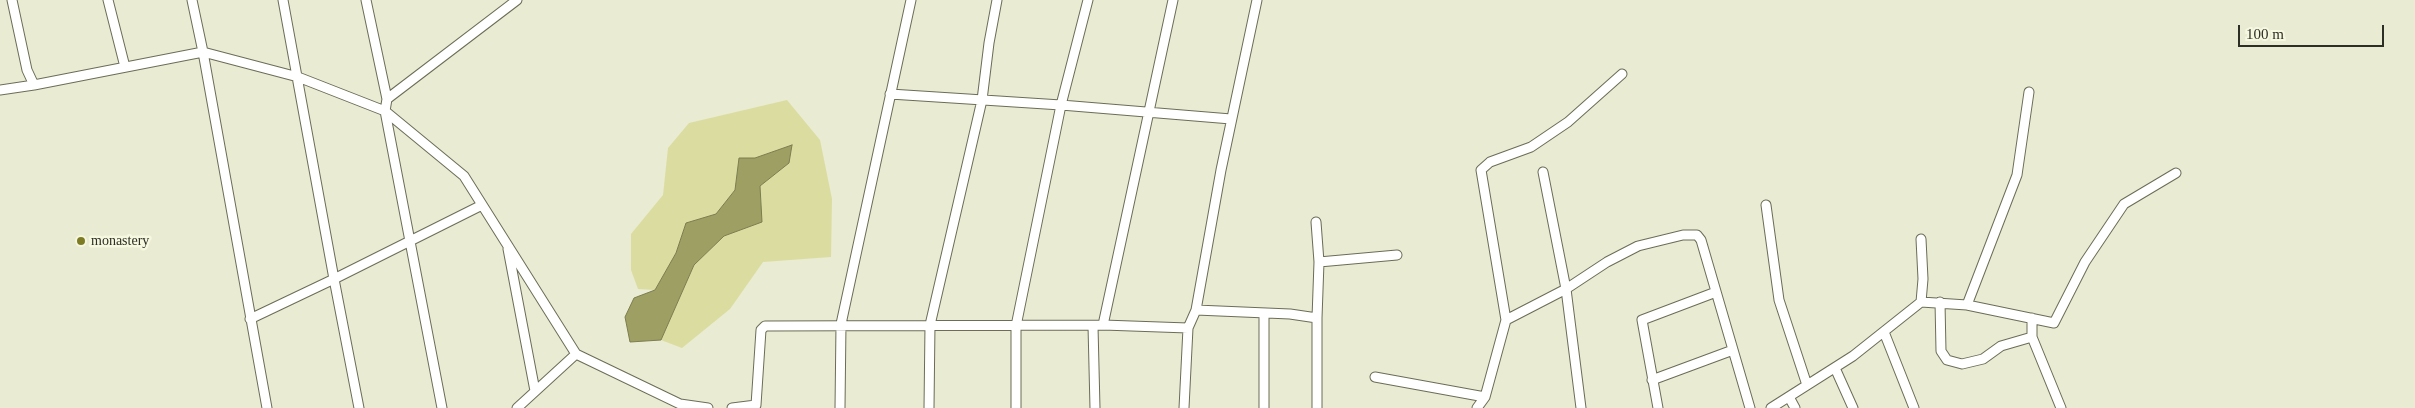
<!DOCTYPE html>
<html>
<head>
<meta charset="utf-8">
<style>
  body { margin:0 }
  #map { position:relative; width:2415px; height:408px; overflow:hidden; background:#e9ebd3; font-family:"Times New Roman",serif }
  canvas { display:block }
  .scale { position:absolute; left:2238px; top:25px; width:146px; height:22px; box-sizing:border-box; border:2px solid #2d2e25; border-top:0; padding-left:6px; font-size:15px; line-height:18px; white-space:nowrap; color:#2d2e25; -webkit-text-stroke:4px #f7f8e0; paint-order:stroke }
</style>
</head>
<body>
<div id="map">
<canvas width="2415" height="408"></canvas>
<div class="scale">100 m</div>
</div>
<script>
const ctx = document.querySelector('canvas').getContext('2d');
ctx.lineJoin = 'round';
function paint(path, color) {
  ctx.fillStyle = color;
  ctx.fill(path, 'evenodd');
}
function toPath(rows) {
  const path = new Path2D();
  for (const r of rows) {
    path.moveTo(r[0], r[1]);
    for (let i = 2; i < r.length; i += 2) path.lineTo(r[i], r[i + 1]);
  }
  return path;
}
function trace(path, color, width, dash) {
  ctx.strokeStyle = color;
  ctx.lineWidth = width;
  ctx.lineCap = dash ? 'butt' : 'round';
  ctx.setLineDash(dash || []);
  ctx.stroke(path);
}
function write(font, color, halo, rows, align = 'center') {
  ctx.font = font + ' "Times New Roman",serif';
  ctx.lineWidth = 5;
  ctx.setLineDash([]);
  ctx.textBaseline = 'middle';
  ctx.strokeStyle = halo;
  ctx.fillStyle = color;
  for (const [text, x, y, turn = 0] of rows) {
    ctx.save();
    ctx.translate(x, y);
    ctx.rotate((+turn || 0) * Math.PI / 180);
    ctx.textAlign = isNaN(turn) ? turn : align;
    if (halo) ctx.strokeText(text, 0, 0);
    ctx.fillText(text, 0, 0);
    ctx.restore();
  }
}
const green = toPath([
  [787,100,820,140,832,199,831,257,763,262,730,309,682,348,661,340,694,265,724,236,761,222,760,186,789,163,792,145,755,158,739,158,735,190,716,214,686,223,676,253,655,290,638,289,631,270,631,234,663,195,668,148,689,123]
]);
const water = toPath([
  [792,145,789,163,760,186,762,222,724,236,694,265,661,340,630,342,625,317,634,298,655,290,676,253,686,223,716,214,735,190,739,158,755,158,792,145]
]);
const minor = toPath([
  [12,0,27,70,34,85,203,52,298,77,385,111,464,176,576,354,680,404,708,408],
  [108,0,125,67],
  [192,0,203,52,267,408],
  [283,0,334,279,482,205],
  [366,0,387,99,385,111,442,408],
  [0,90,34,85],
  [890,94,1061,105,1231,119],
  [387,99,517,0],
  [1543,172,1566,289,1581,408],
  [1766,205,1779,300,1807,385],
  [1921,239,1923,279,1921,302],
  [508,249,535,391],
  [1319,262,1397,255],
  [1940,302,1941,351,1947,360,1962,364,1983,359,2001,346,2032,337],
  [1967,305,2017,175,2029,92],
  [1196,310,1290,314,1317,318,1319,262,1316,222],
  [1264,313,1264,408],
  [2032,318,2032,337,2061,408],
  [250,319,334,279,359,408],
  [1506,320,1566,289,1607,262,1638,246,1683,235,1697,235,1701,240,1750,408],
  [1103,325,1173,0],
  [1093,326,1095,408],
  [1884,332,1914,408],
  [1835,368,1853,408],
  [1375,377,1485,397],
  [1652,380,1733,350],
  [1789,397,1795,408],
  [517,408,576,354],
  [732,408,756,405,761,330,765,326,1103,325,1188,328],
  [840,408,841,324,911,0],
  [929,408,930,325,982,100,989,43,997,0],
  [1016,408,1016,326,1061,105,1088,0],
  [1184,408,1188,328,1196,310,1221,170,1257,0],
  [1317,408,1317,318],
  [1477,408,1485,397,1506,320,1481,170,1490,162,1531,147,1568,122,1622,74],
  [1658,408,1642,320,1716,292],
  [1771,408,1853,356,1921,302,1967,305,2054,323,2085,262,2124,204,2176,173]
]);
const markers = [
  [81,241,5,"#7d7c24"]
];
const poiNames = [
  ["monastery",91,241]
];
paint(green, '#dbdda0');
paint(water, '#9e9f62');
trace(water, '#7c7d50', 1);
trace(minor, '#6c6c57', 11);
trace(minor, '#fff', 9);
for (const [x, y, r, color] of markers) {
  const dot = new Path2D();
  dot.arc(x, y, r, 0, 2 * Math.PI);
  ctx.fillStyle = color;
  ctx.fill(dot);
  trace(dot, '#f7f8e0', 2);
}
write('14px', '#2d2e25', '#f7f8e0', poiNames, 'left');
</script>
</body>
</html>
